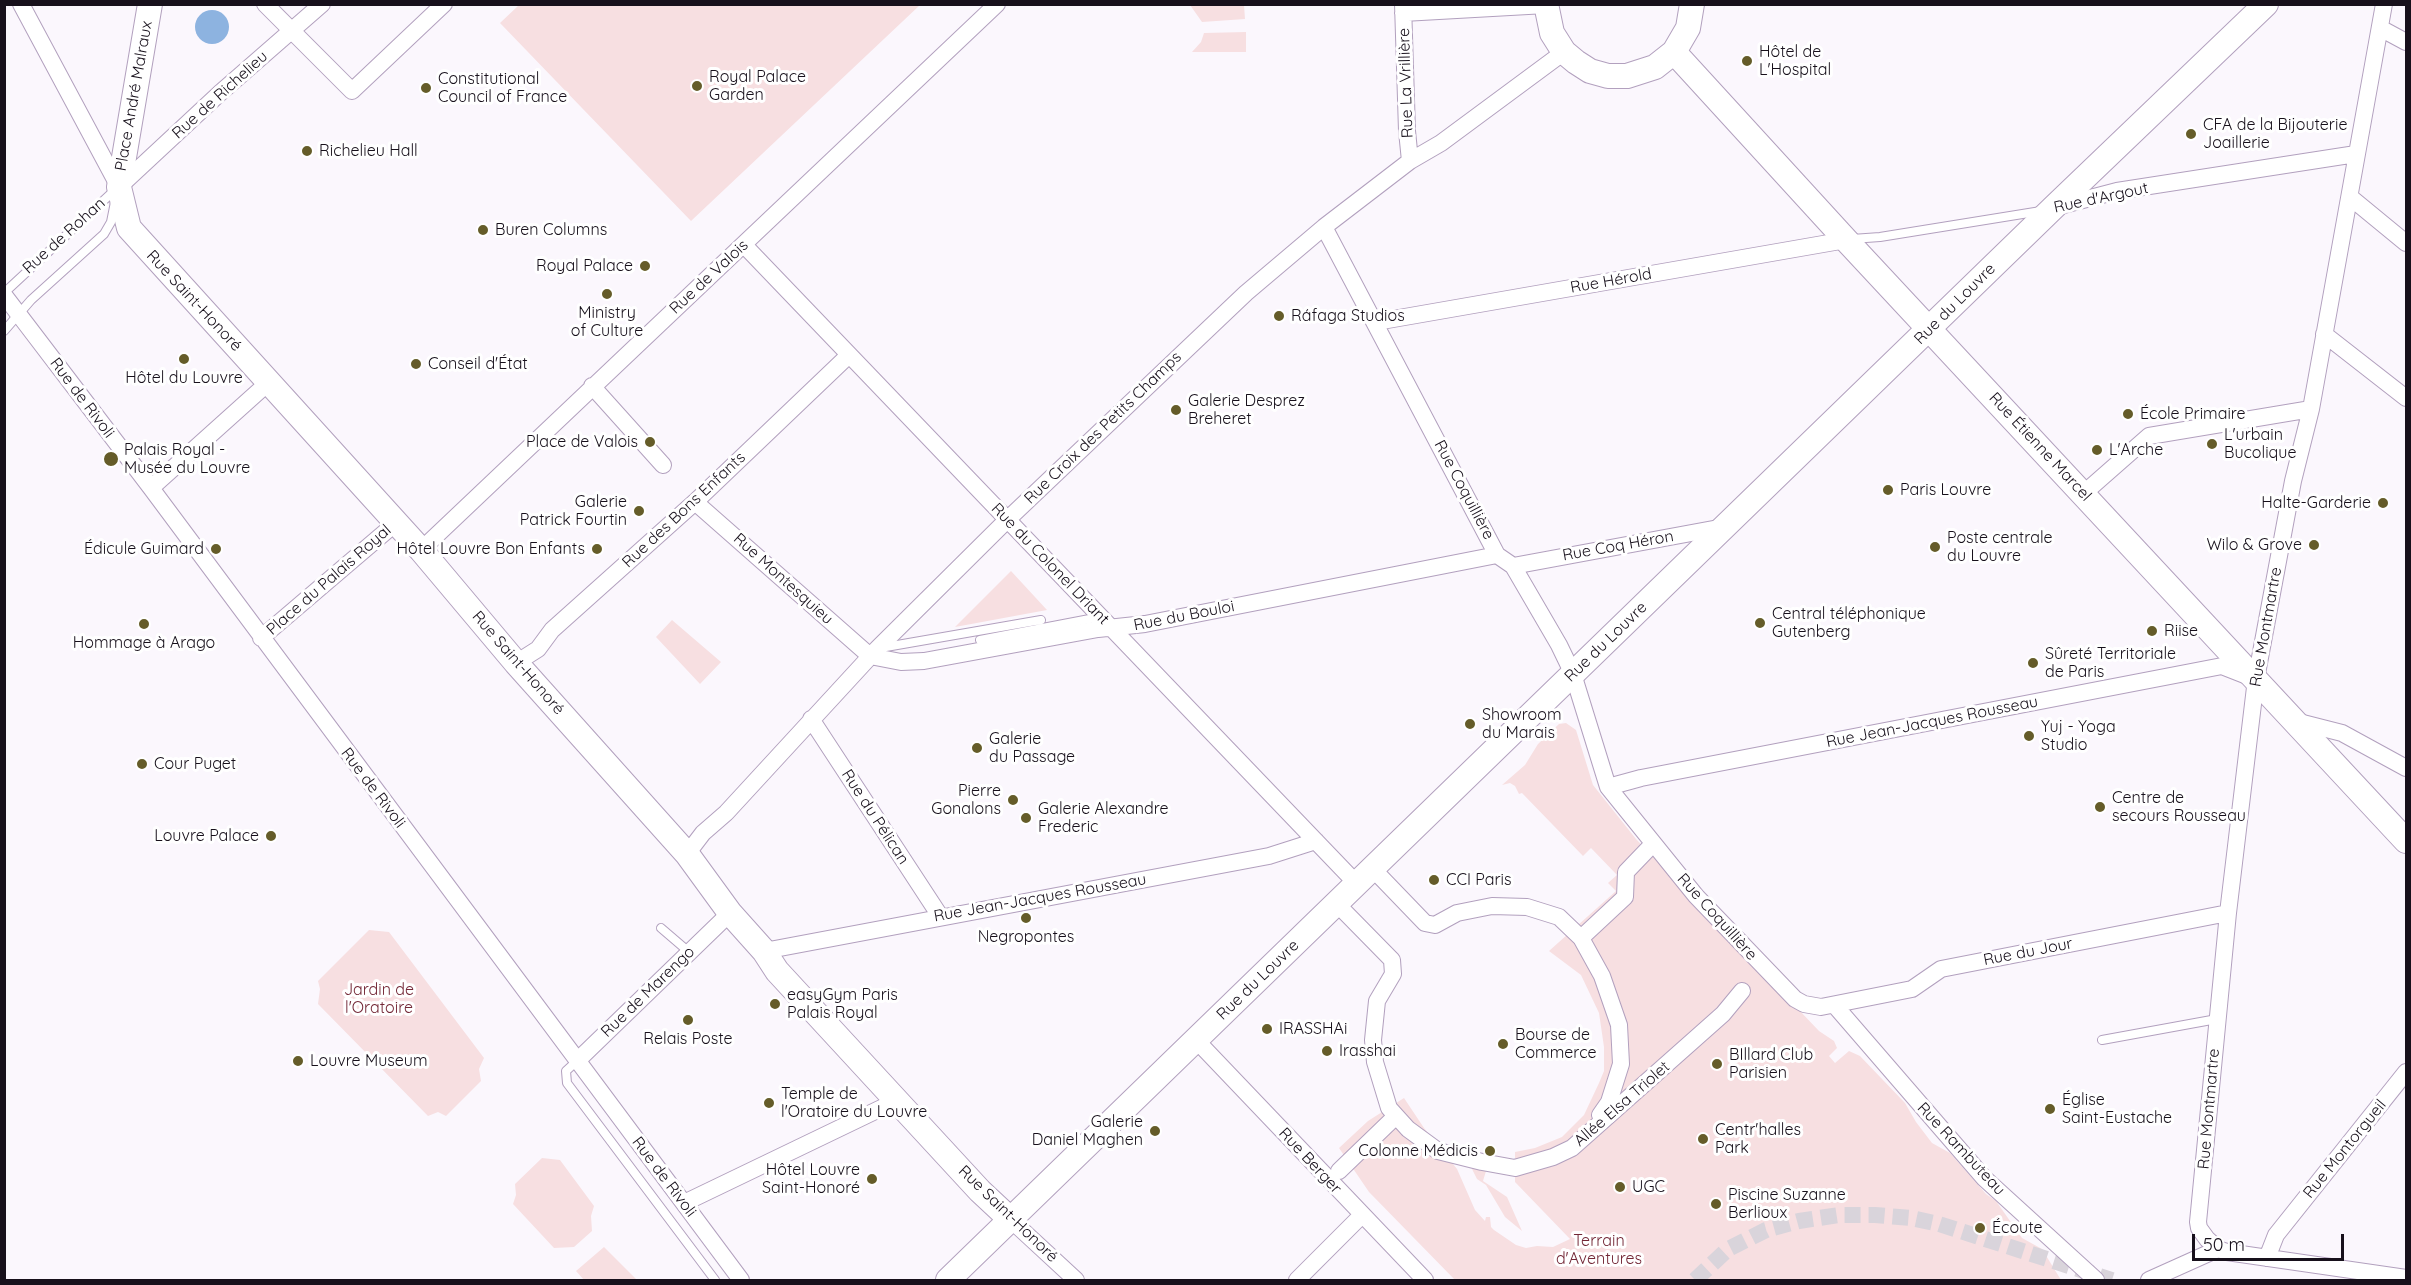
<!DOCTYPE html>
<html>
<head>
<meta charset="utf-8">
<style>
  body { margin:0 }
  #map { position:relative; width:2411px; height:1285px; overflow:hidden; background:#fbf7fd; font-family:Quicksand,sans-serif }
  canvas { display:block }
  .frame { position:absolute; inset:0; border:6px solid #17101b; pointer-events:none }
  .scale { position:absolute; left:2192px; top:1234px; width:152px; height:27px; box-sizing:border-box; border:3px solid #17101b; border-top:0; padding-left:8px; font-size:18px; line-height:21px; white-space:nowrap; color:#17101b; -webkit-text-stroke:4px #fff; paint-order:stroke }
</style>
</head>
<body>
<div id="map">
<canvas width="2411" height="1285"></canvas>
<div class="frame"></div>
<div class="scale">50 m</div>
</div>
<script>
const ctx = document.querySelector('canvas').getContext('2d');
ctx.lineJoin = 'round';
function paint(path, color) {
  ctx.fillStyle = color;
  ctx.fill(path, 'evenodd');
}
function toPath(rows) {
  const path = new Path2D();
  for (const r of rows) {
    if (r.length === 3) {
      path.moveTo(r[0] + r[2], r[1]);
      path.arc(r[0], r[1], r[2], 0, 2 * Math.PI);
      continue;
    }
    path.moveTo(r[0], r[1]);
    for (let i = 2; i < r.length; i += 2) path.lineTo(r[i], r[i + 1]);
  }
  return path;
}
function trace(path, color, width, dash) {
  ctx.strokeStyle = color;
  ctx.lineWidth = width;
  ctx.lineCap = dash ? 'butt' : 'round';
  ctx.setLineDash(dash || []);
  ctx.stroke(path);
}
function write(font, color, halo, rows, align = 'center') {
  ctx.font = font + ' Quicksand,sans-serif';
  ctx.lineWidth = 6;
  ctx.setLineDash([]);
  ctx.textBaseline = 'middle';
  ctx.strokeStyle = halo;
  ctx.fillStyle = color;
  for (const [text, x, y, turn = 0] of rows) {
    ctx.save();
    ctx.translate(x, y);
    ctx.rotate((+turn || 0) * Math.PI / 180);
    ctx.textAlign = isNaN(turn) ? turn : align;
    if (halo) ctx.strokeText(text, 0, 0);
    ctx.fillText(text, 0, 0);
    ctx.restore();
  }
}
const green = toPath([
  [519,5,519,4,920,5,691,221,500,23],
  [1190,5,1244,5,1245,19,1202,22],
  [1246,32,1246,52,1192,52,1201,42,1204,33],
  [1011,571,1047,610,955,627],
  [672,620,721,662,700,684,656,637],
  [1566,723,1576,730,1593,785,1636,839,1819,1031,1834,1041,1837,1048,1829,1056,1835,1063,1849,1051,1860,1056,1905,1103,1916,1122,1932,1143,1950,1153,1986,1194,1996,1201,2022,1238,2042,1249,2061,1280,1455,1280,1369,1192,1339,1148,1368,1121,1404,1098,1424,1128,1457,1169,1475,1210,1485,1221,1486,1217,1490,1217,1491,1227,1494,1230,1516,1245,1526,1248,1537,1246,1553,1247,1570,1239,1515,1182,1515,1152,1535,1148,1562,1137,1584,1115,1599,1083,1604,1071,1604,1047,1599,1013,1581,975,1549,951,1616,891,1608,883,1617,875,1591,848,1583,856,1522,793,1519,794,1515,786,1510,783,1502,785,1525,765,1538,744,1559,724],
  [369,930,389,932,484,1058,479,1069,481,1081,446,1116,438,1112,428,1116,318,1004,320,989,318,981],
  [542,1158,560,1160,594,1206,591,1216,592,1231,574,1247,554,1248,513,1204,516,1195,515,1184],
  [1471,1167,1486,1171,1483,1181,1507,1197,1522,1231,1505,1217,1486,1185,1477,1179],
  [604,1247,637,1280,584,1280,576,1271]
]);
const water = toPath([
  [212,27,17]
]);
const streetTunnel = toPath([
  [1695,1280,1728,1249,1766,1230,1799,1221,1839,1215,1875,1215,1911,1218,1939,1224,2112,1280]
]);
const lane = toPath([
  [1852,239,1880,237,2041,211],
  [4,293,116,189],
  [4,331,31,300,104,234,111,222,115,202],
  [980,640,1100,617],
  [880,648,1041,620],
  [661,928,689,952],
  [2102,1040,2217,1019],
  [577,1061,566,1071,567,1083,715,1280]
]);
const street = toPath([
  [21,4,119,187,220,93,322,4],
  [265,4,352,91,444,4],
  [1403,4,1407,131,1410,161],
  [2384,4,2311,409,2293,481,2256,679,2228,913,2198,1222,2199,1228,2207,1239,2218,1249,2227,1252,2406,1278],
  [1403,13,1546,5],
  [2380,28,2406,42],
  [2350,197,2406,243],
  [2056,207,2117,191,2356,154],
  [1324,227,1497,555,1513,566,1559,645,1573,674,1608,787,1696,896,1795,999,1804,1004,1821,1007,1912,989,1941,969,2228,913],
  [744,245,1356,883],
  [4,295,151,488,741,1280],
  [1376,322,1846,240],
  [2324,334,2406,398],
  [592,386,663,465],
  [151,488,269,382],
  [2083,494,2149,436,2311,409],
  [695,502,870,656],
  [421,550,997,4],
  [1513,566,1724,527],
  [261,638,397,522],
  [870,656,901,662,924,661,1098,629,1145,624,1497,555],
  [516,663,538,649,552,630,695,502,849,355],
  [811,719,940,916],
  [2295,721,2342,733,2406,768],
  [1608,787,1641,778,2222,666,2250,677],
  [687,854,703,833,726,813,877,649,1007,520,1246,293,1324,227,1410,161,1441,143,1564,52],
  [1372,868,1425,923,1435,925,1457,913,1492,906,1527,907,1559,917,1581,938,1602,976,1619,1025,1621,1064,1609,1102,1600,1115],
  [1336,903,1392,960,1393,974,1377,1001,1373,1040,1375,1062,1389,1108,1408,1129,1438,1151,1482,1162,1515,1168,1553,1157,1572,1148,1723,1014,1742,991],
  [1581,938,1625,897,1626,872,1650,847],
  [764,951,1269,856,1316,841],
  [1837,1008,1984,1178,2096,1280],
  [1196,1040,1425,1280],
  [577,1061,730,913],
  [1339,1171,1396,1116],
  [684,1203,896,1101],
  [1010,1219,1076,1280],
  [2267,1258,2276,1235,2406,1072],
  [1297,1280,1362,1215],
  [2149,1280,2218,1249]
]);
const secondary = toPath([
  [150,4,119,187,129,228,421,550,516,663,687,854,730,913,764,951,777,971,980,1191,1010,1219],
  [1546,4,1552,33,1564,52,1576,62,1590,71,1608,76,1627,76,1655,67,1674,52,1688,28,1692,4],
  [1674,52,1846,240,2406,841],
  [948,1280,2053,208,2266,4]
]);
const markers = [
  [1747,61,6,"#655c29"],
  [697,86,6,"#655c29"],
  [426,88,6,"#655c29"],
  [2191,134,6,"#655c29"],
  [307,151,6,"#655c29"],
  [483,230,6,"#655c29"],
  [645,266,6,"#655c29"],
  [607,294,6,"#655c29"],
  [1279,316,6,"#655c29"],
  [184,359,6,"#655c29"],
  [416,364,6,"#655c29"],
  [1176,410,6,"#655c29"],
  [2128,414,6,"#655c29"],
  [650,442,6,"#655c29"],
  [2212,444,6,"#655c29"],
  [2097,450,6,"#655c29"],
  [111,459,8,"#655c29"],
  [1888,490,6,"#655c29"],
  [2383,503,6,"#655c29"],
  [639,511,6,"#655c29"],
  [2314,545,6,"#655c29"],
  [1935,547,6,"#655c29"],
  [216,549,6,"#655c29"],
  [597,549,6,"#655c29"],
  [1760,623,6,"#655c29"],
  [144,624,6,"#655c29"],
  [2152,631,6,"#655c29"],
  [2033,663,6,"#655c29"],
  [1470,724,6,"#655c29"],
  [2029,736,6,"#655c29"],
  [977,748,6,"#655c29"],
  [142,764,6,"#655c29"],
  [1013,800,6,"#655c29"],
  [2100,807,6,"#655c29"],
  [1026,818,6,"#655c29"],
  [271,836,6,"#655c29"],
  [1434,880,6,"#655c29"],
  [1026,918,6,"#655c29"],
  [775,1004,6,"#655c29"],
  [688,1020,6,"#655c29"],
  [1267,1029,6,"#655c29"],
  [1503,1044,6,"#655c29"],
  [1327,1051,6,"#655c29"],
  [298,1061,6,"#655c29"],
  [1717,1064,6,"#655c29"],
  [769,1103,6,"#655c29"],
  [2050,1109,6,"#655c29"],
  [1155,1131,6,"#655c29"],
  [1703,1139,6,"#655c29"],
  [1490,1151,6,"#655c29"],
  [872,1179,6,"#655c29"],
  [1620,1187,6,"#655c29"],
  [1716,1204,6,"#655c29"],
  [1980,1228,6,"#655c29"]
];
const poiNames = [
  ["Hôtel de",1759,52],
  ["L'Hospital",1759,70],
  ["Royal Palace",709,77],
  ["Garden",709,95],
  ["Constitutional",438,79],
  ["Council of France",438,97],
  ["CFA de la Bijouterie",2203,125],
  ["Joaillerie",2203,143],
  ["Richelieu Hall",319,151],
  ["Buren Columns",495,230],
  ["Royal Palace",633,266,"right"],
  ["Ministry",607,313,"center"],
  ["of Culture",607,331,"center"],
  ["Ráfaga Studios",1291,316],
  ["Conseil d'État",428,364],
  ["Hôtel du Louvre",184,378,"center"],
  ["Galerie Desprez",1188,401],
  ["Breheret",1188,419],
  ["École Primaire",2140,414],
  ["L'urbain",2224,435],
  ["Bucolique",2224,453],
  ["Place de Valois",638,442,"right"],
  ["Palais Royal -",124,450],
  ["Musée du Louvre",124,468],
  ["L'Arche",2109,450],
  ["Paris Louvre",1900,490],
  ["Galerie",627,502,"right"],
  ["Patrick Fourtin",627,520,"right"],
  ["Halte-Garderie",2371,503,"right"],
  ["Poste centrale",1947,538],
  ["du Louvre",1947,556],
  ["Wilo & Grove",2302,545,"right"],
  ["Édicule Guimard",204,549,"right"],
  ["Hôtel Louvre Bon Enfants",585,549,"right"],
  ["Central téléphonique",1772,614],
  ["Gutenberg",1772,632],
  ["Riise",2164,631],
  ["Hommage à Arago",144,643,"center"],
  ["Sûreté Territoriale",2045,654],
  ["de Paris",2045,672],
  ["Showroom",1482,715],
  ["du Marais",1482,733],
  ["Yuj - Yoga",2041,727],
  ["Studio",2041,745],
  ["Galerie",989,739],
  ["du Passage",989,757],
  ["Cour Puget",154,764],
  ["Pierre",1001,791,"right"],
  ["Gonalons",1001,809,"right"],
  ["Centre de",2112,798],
  ["secours Rousseau",2112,816],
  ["Galerie Alexandre",1038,809],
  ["Frederic",1038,827],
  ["Louvre Palace",259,836,"right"],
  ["CCI Paris",1446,880],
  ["Negropontes",1026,937,"center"],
  ["easyGym Paris",787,995],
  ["Palais Royal",787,1013],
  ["IRASSHAi",1279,1029],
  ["Bourse de",1515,1035],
  ["Commerce",1515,1053],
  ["Relais Poste",688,1039,"center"],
  ["Irasshai",1339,1051],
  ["BIllard Club",1729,1055],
  ["Parisien",1729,1073],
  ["Louvre Museum",310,1061],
  ["Temple de",781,1094],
  ["l'Oratoire du Louvre",781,1112],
  ["Église",2062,1100],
  ["Saint-Eustache",2062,1118],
  ["Galerie",1143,1122,"right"],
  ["Daniel Maghen",1143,1140,"right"],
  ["Centr'halles",1715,1130],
  ["Park",1715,1148],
  ["Colonne Médicis",1478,1151,"right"],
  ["Hôtel Louvre",860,1170,"right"],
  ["Saint-Honoré",860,1188,"right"],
  ["UGC",1632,1187],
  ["Piscine Suzanne",1728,1195],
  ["Berlioux",1728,1213],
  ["Écoute",1992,1228]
];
const streetNames = [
  ["Rue La Vrillière",1406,83,-92],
  ["Rue de Richelieu",220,95,-42],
  ["Place André Malraux",134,96,-80],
  ["Rue d'Argout",2101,198,-12],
  ["Rue de Rohan",64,236,-42],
  ["Rue de Valois",709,277,-43],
  ["Rue Hérold",1611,281,-10],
  ["Rue Saint-Honoré",194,301,47],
  ["Rue du Louvre",1955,304,-45],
  ["Rue de Rivoli",82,398,53],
  ["Rue Croix des Petits Champs",1103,428,-44],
  ["Rue Étienne Marcel",2040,447,47],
  ["Rue Coquillière",1464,490,62],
  ["Rue des Bons Enfants",684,510,-43],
  ["Rue Coq Héron",1618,546,-10],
  ["Rue du Colonel Driant",1050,564,46],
  ["Rue Montesquieu",783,579,42],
  ["Place du Palais Royal",329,580,-41],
  ["Rue du Bouloi",1184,616,-11],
  ["Rue Montmartre",2266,627,-80],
  ["Rue du Louvre",1606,642,-44],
  ["Rue Saint-Honoré",518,663,49],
  ["Rue Jean-Jacques Rousseau",1932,722,-11],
  ["Rue de Rivoli",373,788,53],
  ["Rue du Pélican",875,817,57],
  ["Rue Jean-Jacques Rousseau",1040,898,-10],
  ["Rue Coquillière",1717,917,48],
  ["Rue du Jour",2028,952,-11],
  ["Rue du Louvre",1258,980,-44],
  ["Rue de Marengo",648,992,-44],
  ["Allée Elsa Triolet",1622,1104,-41],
  ["Rue Montmartre",2209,1109,-85],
  ["Rue Rambuteau",1961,1149,47],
  ["Rue Montorgueil",2345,1149,-51],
  ["Rue Berger",1310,1161,47],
  ["Rue de Rivoli",664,1177,53],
  ["Rue Saint-Honoré",1008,1214,44]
];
const parkNames = [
  ["Jardin de",379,990],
  ["l'Oratoire",379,1008],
  ["Terrain",1599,1241],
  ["d'Aventures",1599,1259]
];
paint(green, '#f7dfe1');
paint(water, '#8db3e0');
trace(streetTunnel, '#d9d4db', 16, [16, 8]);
trace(lane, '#b2a0be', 10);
trace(street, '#b2a0be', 18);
trace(secondary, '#b2a0be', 26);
trace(lane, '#fff', 8);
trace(street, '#fff', 16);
trace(secondary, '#fff', 24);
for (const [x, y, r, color] of markers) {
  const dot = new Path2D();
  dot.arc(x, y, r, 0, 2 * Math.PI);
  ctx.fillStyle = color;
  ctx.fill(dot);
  trace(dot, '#fff', 2);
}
write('16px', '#17101b', '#fff', poiNames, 'left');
write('16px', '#17101b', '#fff', streetNames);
write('16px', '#732736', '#fff', parkNames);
</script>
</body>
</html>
